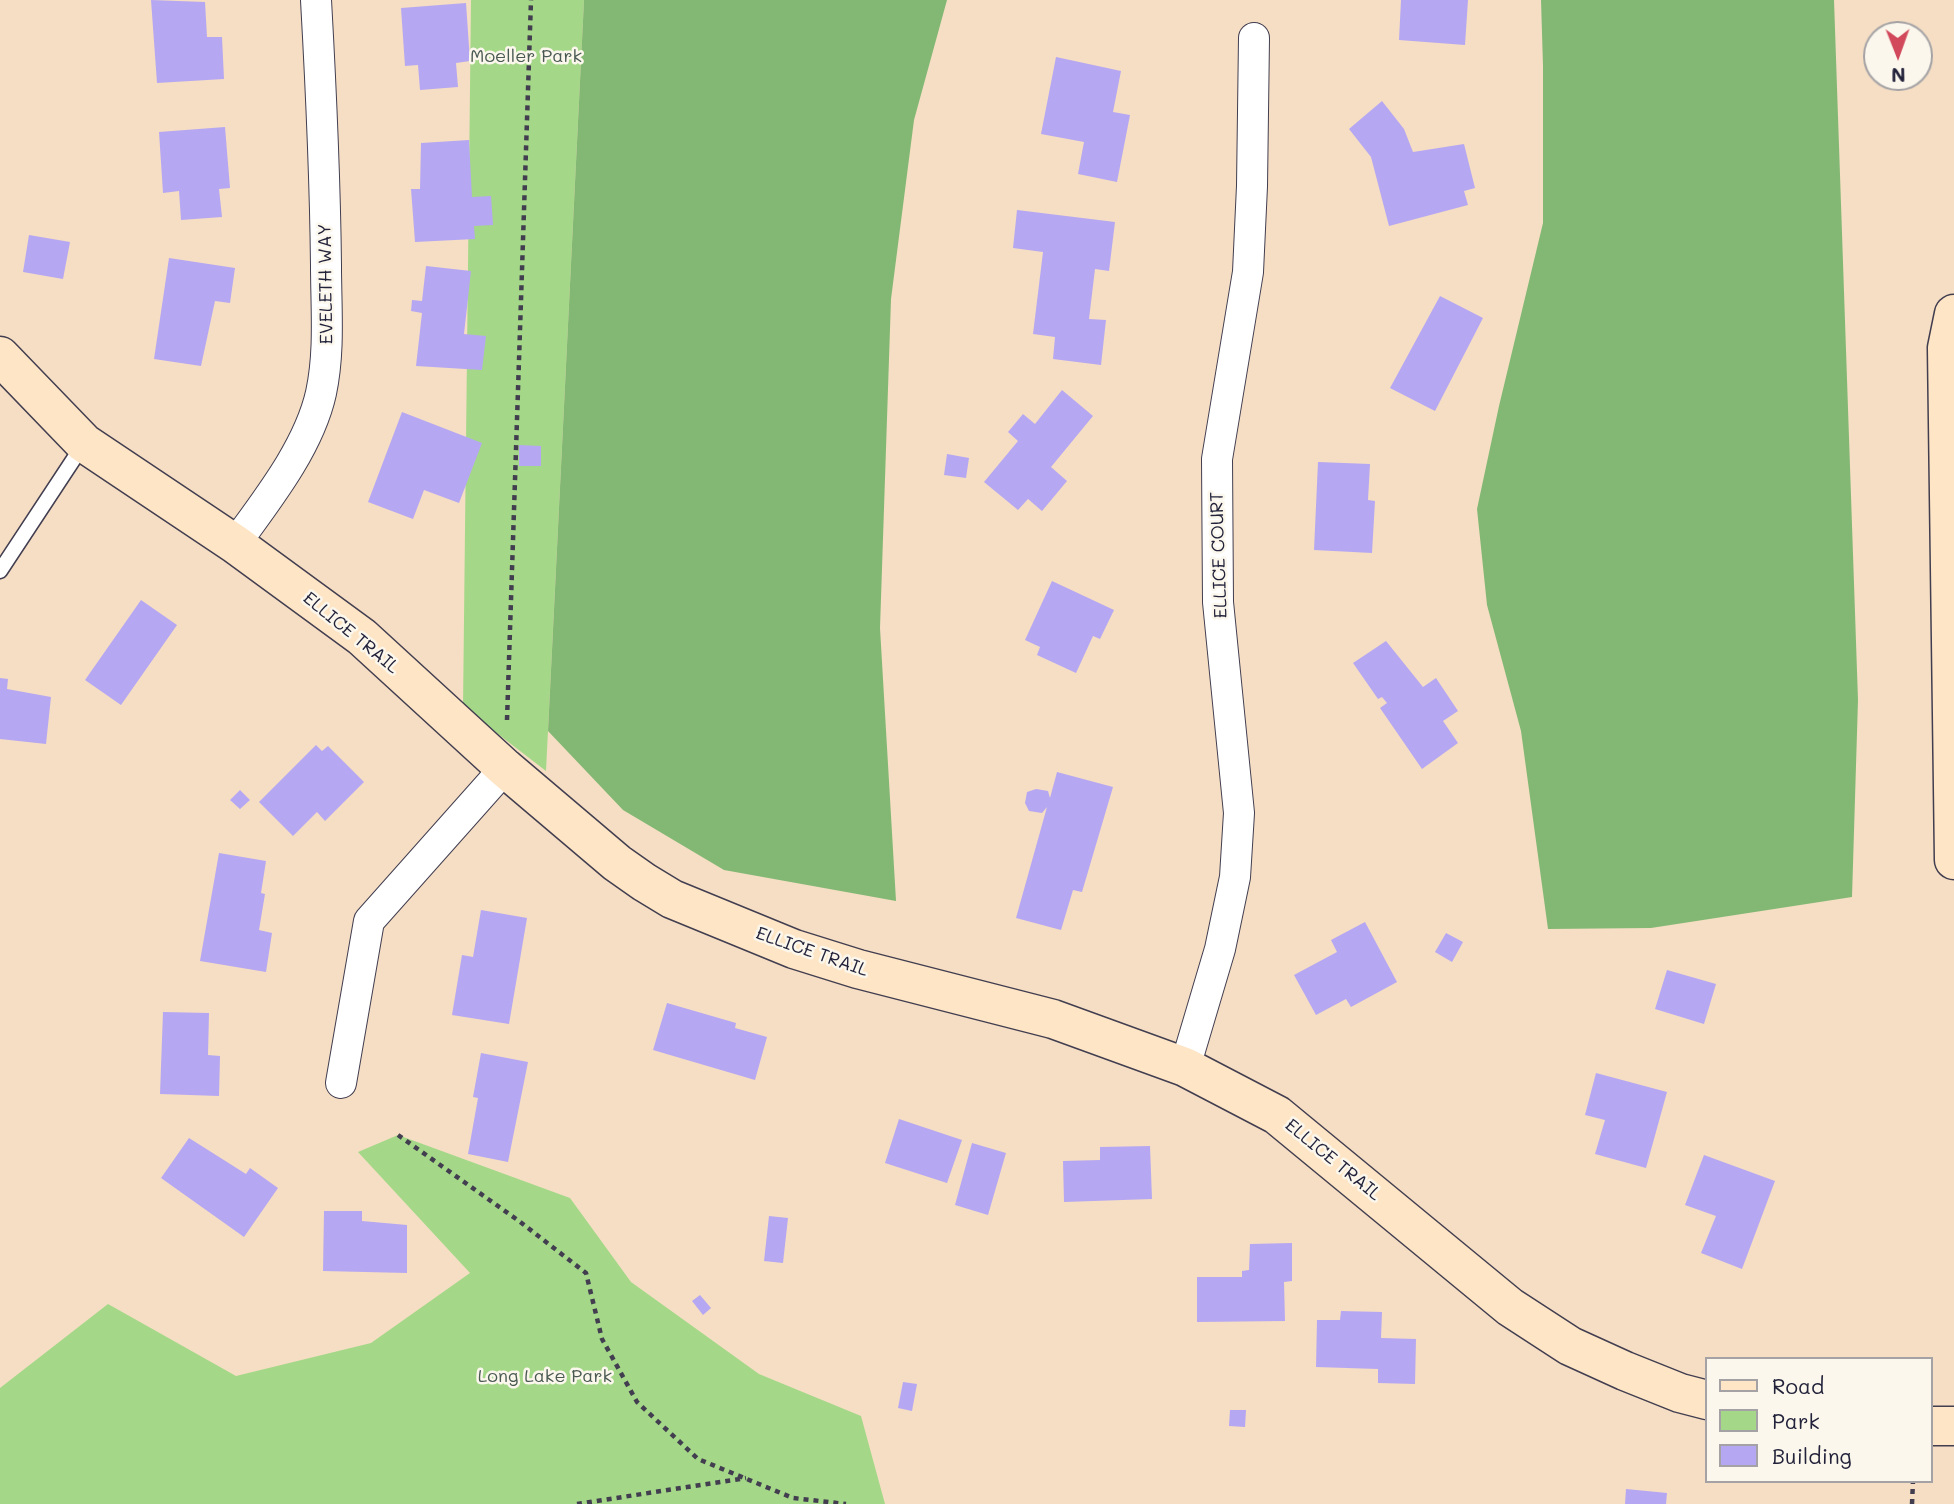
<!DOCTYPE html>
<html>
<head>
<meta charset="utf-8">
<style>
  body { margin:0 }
  #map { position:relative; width:1954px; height:1504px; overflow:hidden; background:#f5dec4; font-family:Mali,sans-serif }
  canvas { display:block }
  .legend { position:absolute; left:1705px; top:1357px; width:228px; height:126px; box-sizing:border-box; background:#fbf7ec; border:2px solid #a4a2a5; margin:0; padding:9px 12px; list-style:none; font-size:21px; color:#22223b }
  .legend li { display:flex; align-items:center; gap:14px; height:35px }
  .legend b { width:35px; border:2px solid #a4a2a5 }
  .north { position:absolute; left:1863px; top:21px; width:70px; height:70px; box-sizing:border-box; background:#fbf7ec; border:2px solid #a4a2a5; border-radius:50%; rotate:179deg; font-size:19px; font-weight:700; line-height:28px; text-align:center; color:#22223b }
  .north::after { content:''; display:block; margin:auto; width:24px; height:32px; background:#d1495b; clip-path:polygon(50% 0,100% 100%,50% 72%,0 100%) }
</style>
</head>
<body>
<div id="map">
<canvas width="1954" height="1504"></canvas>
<ul class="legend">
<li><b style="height:9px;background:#fee5c5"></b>Road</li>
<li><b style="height:19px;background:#a4d888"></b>Park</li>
<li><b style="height:19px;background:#b6a7f2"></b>Building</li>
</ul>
<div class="north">N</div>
</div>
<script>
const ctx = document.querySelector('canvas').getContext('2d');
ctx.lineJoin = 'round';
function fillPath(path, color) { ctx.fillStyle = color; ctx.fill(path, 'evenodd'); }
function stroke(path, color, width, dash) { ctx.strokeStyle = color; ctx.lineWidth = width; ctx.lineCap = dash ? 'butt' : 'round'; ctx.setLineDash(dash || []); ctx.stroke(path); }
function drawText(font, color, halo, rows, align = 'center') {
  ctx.font = font + ' Mali,sans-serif'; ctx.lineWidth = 5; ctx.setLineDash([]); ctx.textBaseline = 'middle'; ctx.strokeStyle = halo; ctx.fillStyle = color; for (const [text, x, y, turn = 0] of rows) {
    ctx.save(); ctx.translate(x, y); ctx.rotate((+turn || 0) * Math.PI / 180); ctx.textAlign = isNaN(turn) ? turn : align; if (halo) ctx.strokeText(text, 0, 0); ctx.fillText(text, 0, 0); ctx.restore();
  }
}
const green = new Path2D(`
  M471,0h113l-38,771 -83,-64z
  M398,1135l172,63 61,84 128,92 102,42 24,88h-885v-116l108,-84 128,72 135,-33 99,-70 -112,-121z`);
const forest = new Path2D(`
  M584,0h363l-33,120 -23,179 -11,329 16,273 -172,-31 -101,-60 -75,-79z
  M1541,0h293l24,700 -6,197 -201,31 -103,1 -27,-198 -34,-126 -10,-96 22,-103 44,-183v-157z`);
const building = new Path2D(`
  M151,0l54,2 2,35h15l2,42 -67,4z
  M1401,0h67l-3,45 -66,-5z
  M466,3l4,58 -14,2 2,24 -38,3 -2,-25 -13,1 -4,-58z
  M1056,57l65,14 -8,41 17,3 -13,67 -39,-8 6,-32 -43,-8z
  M1382,101l22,28 9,23 51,-8 11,44 -11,3 4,14 -79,21 -18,-69 -22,-28z
  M225,127l5,61 -11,1 3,28 -41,3 -2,-29 -16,2 -4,-61z
  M469,140l3,57 19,-1 2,29 -19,1 1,13 -60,3 -4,-53h9l1,-46z
  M1017,210l98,12 -6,49 -14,-2 -6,50 17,1 -5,45 -48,-6 2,-22 -22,-3 10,-82 -30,-4z
  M29,235l41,7 -7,37 -40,-7z
  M169,258l66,10 -5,35 -15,-2 -14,65 -47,-7z
  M426,266l45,5 -7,63 22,2 -4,34 -66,-4 6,-53 -11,-2 1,-11 10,1z
  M1440,296l43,22 -48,93 -45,-23z
  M1062,390l31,26 -42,51 16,14 -25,30 -14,-12 -10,11 -34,-28 34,-41 -10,-9 15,-18 12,10z
  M402,412l80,31 -23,60 -35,-13 -11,29 -45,-17z
  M519,445l22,1v20h-22z
  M947,454l22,4 -3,20 -22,-3z
  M1318,462l52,2 -2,36 7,1 -3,52 -58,-3z
  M1052,581l62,29 -14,29 -7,-3 -17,37 -39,-18 3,-8 -15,-7z
  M141,600l36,25 -56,80 -36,-25z
  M1386,641l37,46 13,-9 22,33 -15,10 15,22 -36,26 -42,-61 7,-5 -5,-6 -4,2 -25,-36z
  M0,678l8,1 -1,10 44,8 -5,47 -46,-5z
  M316,745l6,6 6,-5 36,36 -39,39 -8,-9 -24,24 -34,-34z
  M1057,772l56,15 -31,105 -9,-2 -12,40 -45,-12 31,-111 -5,6 -13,-2 -4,-8 2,-11 9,-3 12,2 2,7z
  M240,790l10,10 -10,9 -10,-9z
  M219,853l47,8 -5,32 4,1 -6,36 13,3 -6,39 -66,-11z
  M481,910l46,8 -18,106 -57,-9 10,-60 11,2z
  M1365,922l32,60 -46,25 -5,-8 -30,16 -22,-40 43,-23 -6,-12z
  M1446,933l17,9 -11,20 -17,-10z
  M1667,970l49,14 -12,40 -49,-15z
  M667,1003l69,20 -1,5 32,9 -12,43 -102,-30z
  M163,1012l46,1 -1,42 12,1 -1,40 -59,-2z
  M481,1053l47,9 -20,100 -40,-8 10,-56 -5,-1z
  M1596,1073l71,19 -21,76 -51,-14 10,-34 -20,-5z
  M899,1119l63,21 -15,43 -62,-20z
  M189,1138l57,36 4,-6 28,20 -34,49 -83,-59z
  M972,1143l34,10 -18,62 -33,-10z
  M1150,1146l2,53 -88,3 -1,-41 37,-1v-13z
  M1704,1155l71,26 -33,88 -41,-16 15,-37 -31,-11z
  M324,1211h38v10l45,4v48l-84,-2z
  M769,1216l19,2 -5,45 -19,-2z
  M1292,1243v38l-8,1 1,39 -88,1v-45h45v-6l7,-1 1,-26z
  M700,1295l11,13 -8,7 -11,-14z
  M1341,1311l41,1 -1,26 35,1 -1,45 -37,-1v-14l-62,-2 1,-47h23z
  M903,1382l14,2 -5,27 -14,-3z
  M1230,1410h16l-1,17 -16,-1z
  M1626,1489l41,4 -1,11h-41z`);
const path = new Path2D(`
  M507,720l24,-720
  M398,1135l121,86 67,52 16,66 35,63 61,57 95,39 53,6
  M577,1504l169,-26
  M1912,1504l1,-23`);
const lane = new Path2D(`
  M0,571l83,-126`);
const street = new Path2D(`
  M235,544c32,-44 74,-97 86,-151 9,-42 5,-85 5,-128 -1,-88 -5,-176 -10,-265
  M1185,1067l35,-118 15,-72 4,-64 -21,-211 -1,-143 31,-187 4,-86 2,-148
  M341,1083l28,-162 136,-153`);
const secondary = new Path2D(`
  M1954,314l-7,34 7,512
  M0,356l84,87 151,101 127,93 143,131 112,95 27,19 28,17 122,50 64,20 195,50 132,48 92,48 233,192 60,39 55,25 55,22 27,7
  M1931,1426h23`);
const parkNames = [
  ["Moeller Park",526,56],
  ["Long Lake Park",545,1376]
];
const streetNames = [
  ["EVELETH WAY",326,284,-91],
  ["ELLICE COURT",1219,555,-92],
  ["ELLICE TRAIL",351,633,39],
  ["ELLICE TRAIL",812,952,19],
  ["ELLICE TRAIL",1333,1160,39]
];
fillPath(green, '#a4d888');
fillPath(forest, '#83b874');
fillPath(building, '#b6a7f2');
stroke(lane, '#423e50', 17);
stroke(street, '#423e50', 32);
stroke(secondary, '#423e50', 41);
stroke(path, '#423e50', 4.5, [5, 5]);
stroke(lane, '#fff', 14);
stroke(street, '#fff', 30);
stroke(secondary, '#fee5c5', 38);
drawText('18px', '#495952', '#fbf7ec', parkNames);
drawText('18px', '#22223b', '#fbf7ec', streetNames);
</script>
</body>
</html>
